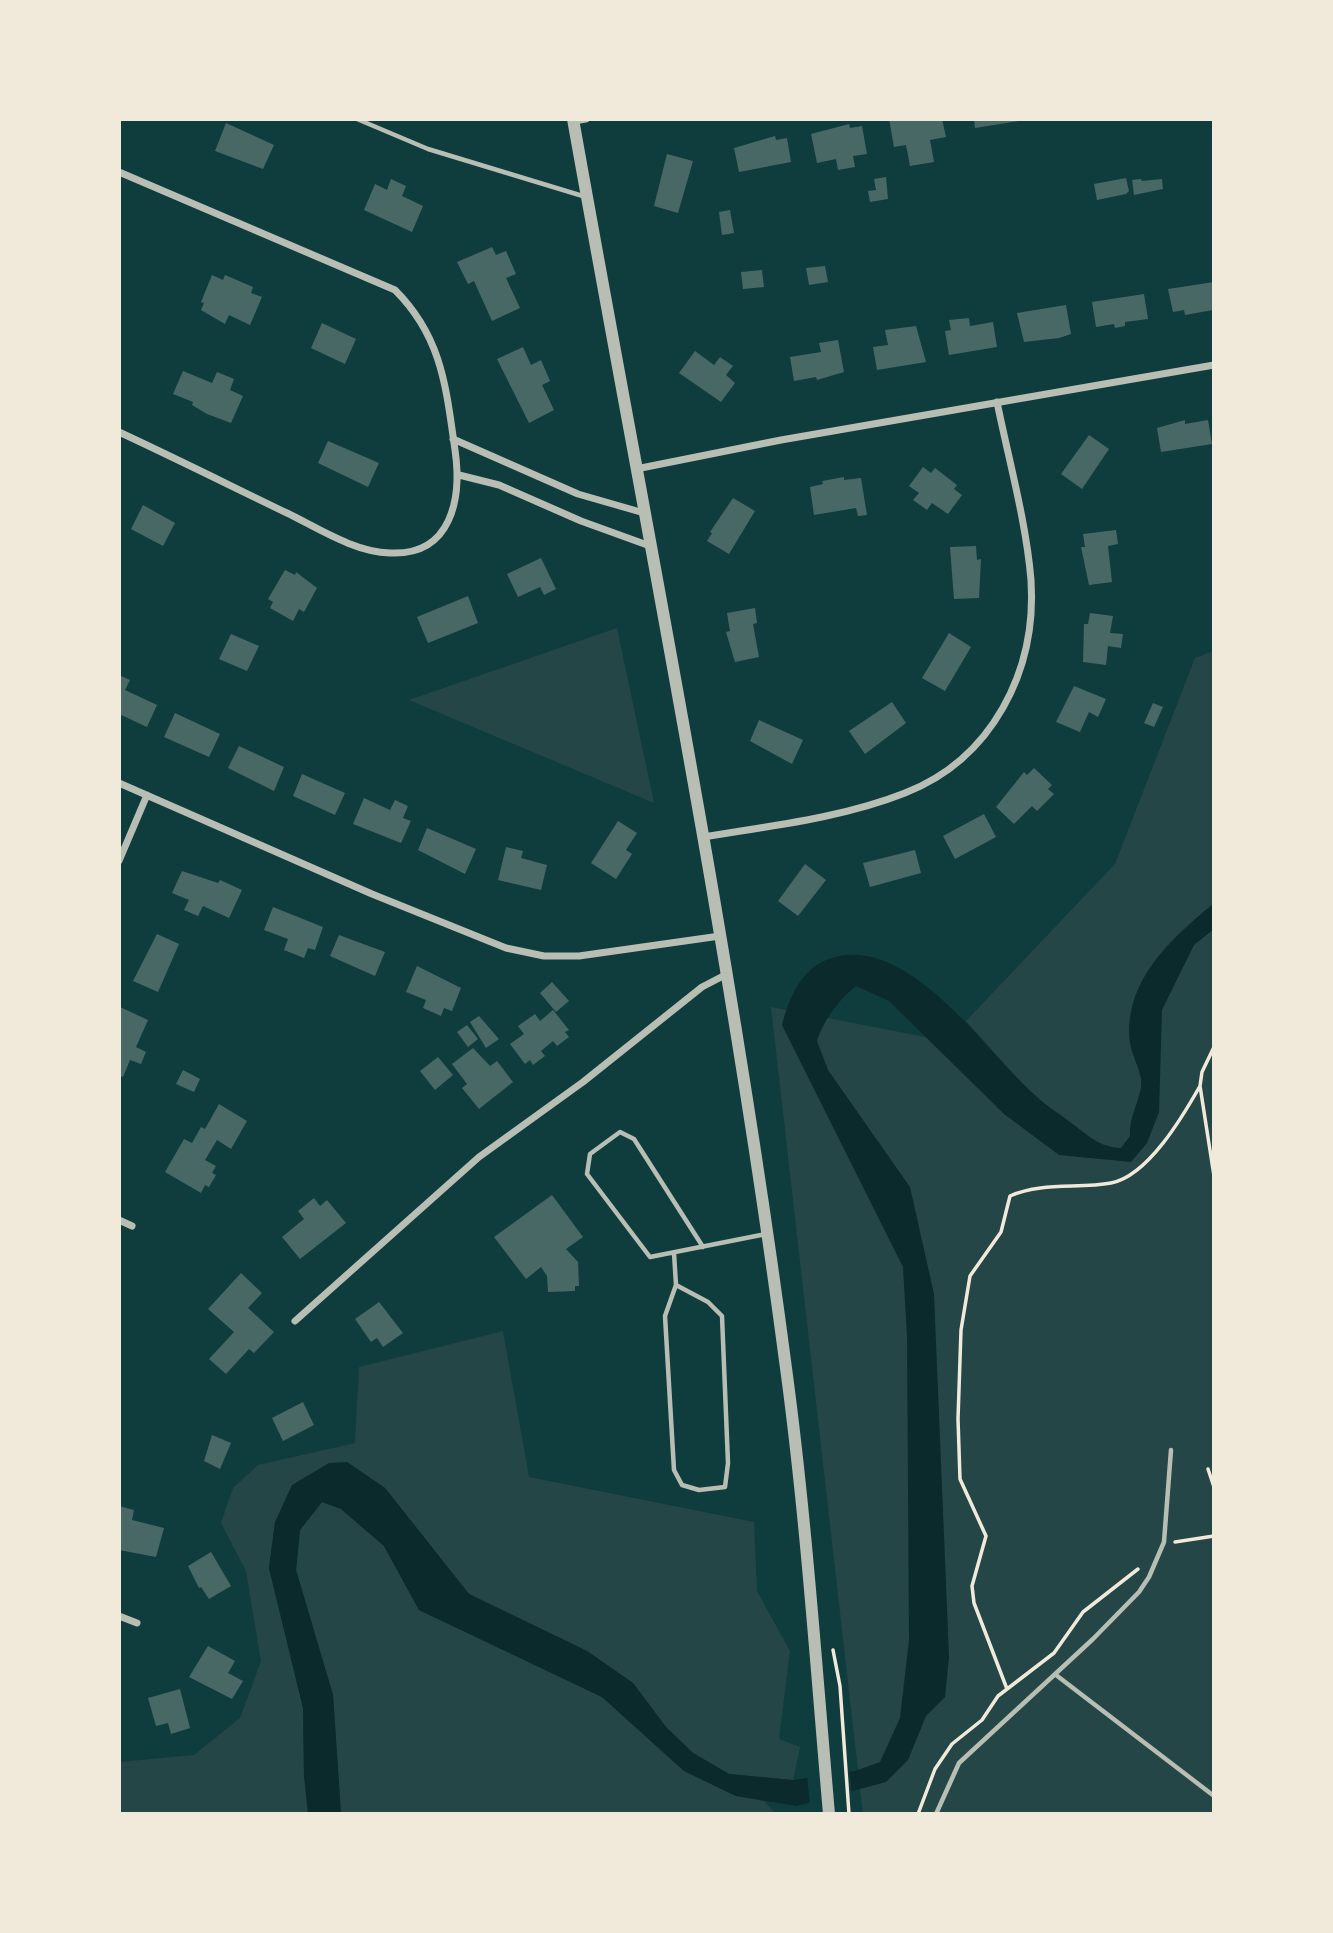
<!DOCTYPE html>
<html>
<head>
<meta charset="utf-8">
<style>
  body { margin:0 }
  #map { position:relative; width:1333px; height:1933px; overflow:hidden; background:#0f3d3e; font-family:"Sofia Sans Condensed",sans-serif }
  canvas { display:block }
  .frame { position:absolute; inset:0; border:121px solid #f1e9da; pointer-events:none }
</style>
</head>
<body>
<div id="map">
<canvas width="1333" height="1933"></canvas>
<div class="frame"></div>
</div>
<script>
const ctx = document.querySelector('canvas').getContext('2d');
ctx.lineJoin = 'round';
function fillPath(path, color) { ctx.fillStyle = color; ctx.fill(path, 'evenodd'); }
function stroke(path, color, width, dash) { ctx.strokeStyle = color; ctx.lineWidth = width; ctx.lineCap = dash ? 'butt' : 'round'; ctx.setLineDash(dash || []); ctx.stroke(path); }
const green = new Path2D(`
  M617,628l37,175 -245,-103z
  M1214,651v1163h-351l-92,-807 221,43 -26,-29 149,-157 80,-206z
  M503,1331l26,146 225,45 3,69 33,60 -11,88 21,8 -7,33 -64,-6 -36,-21 -27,-26 -33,-44 -46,-32 -118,-57 -84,-106 -38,-26 -72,60 -6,46 34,140 1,67 4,39h-189v-52l75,-7 46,-37 21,-57 -15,-90 -25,-48 12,-35 25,-23 97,-22 4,-76z
  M322,1502l19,7 43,37 35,64 183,87 82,74 52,25 28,5 12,13h-435l-8,-119 -37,-125 4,-40z`);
const water = new Path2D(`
  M1214,903v26l-20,16 -32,65 -3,102 -12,31 -16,19 -72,-7 -55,-41 -115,-113 -33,-15c-16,12 -33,35 -39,55l11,29 82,117 24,107 15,363 -4,40 -19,19 -18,44 -22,22 -89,24 -61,-10 -52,-25 -82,-74 -183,-87 -35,-64 -43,-37 -19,-7 -22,28 -4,40 37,125 8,119h-33l-4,-39 -1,-67 -34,-140 6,-46 17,-37 37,-22 18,-1 38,26 84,106 118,57 46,32 33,44 27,26 36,21 64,6 62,-9 25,-9 20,-44 9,-78 -2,-304 -4,-69 -121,-242c7,-27 19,-56 47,-66 78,-28 157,93 207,137 10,10 23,17 34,26 18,13 28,25 51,26l9,-12c-1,-23 13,-39 11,-57 -2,-12 -9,-24 -11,-36 -7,-62 41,-104 84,-140z`);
const pier = new Path2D(`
  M849,1769l3,26 -42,11 -3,-31z`);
const building = new Path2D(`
  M889,119h53l4,18 -16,3 4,22 -24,4 -4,-21 -12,2z
  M974,119h51v1l-50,8z
  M226,123l48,22 -11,24 -48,-18z
  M849,124l1,4 12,-2 5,28 -14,2 2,11 -17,3 -2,-11 -19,4 -6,-29z
  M775,136l1,4 11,-2 4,24 -52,10 -5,-24z
  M667,154l26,7 -15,52 -24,-7z
  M886,177l2,22 -18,3 -2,-11 8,-1 -2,-11z
  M1126,178l3,13 -3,3 -29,6 -3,-16z
  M391,179l15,7 -4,10 21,10 -11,26 -48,-22 11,-26 12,6z
  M1141,179l1,2 20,-2 1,10 -29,6 -2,-15z
  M730,210l4,23 -12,2 -3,-23z
  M492,247l4,8 10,-4 10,23 -10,4 14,30 -28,13 -18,-40 -6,3 -11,-22z
  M825,266l3,16 -19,3 -3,-17z
  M762,270l2,17 -21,2 -2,-17z
  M212,275l11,5 2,-5 28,12 -2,6 11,4 -12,28 -21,-10 -4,9 -24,-14 3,-7 -3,-1z
  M1214,282l-1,28 -28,5 -1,-5 -11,2 -5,-23z
  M1144,294l4,25 -23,3v4l-10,2 -1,-4 -18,3 -4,-25z
  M1066,305l5,29 -12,4 -35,4 -7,-29z
  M969,318l1,8 23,-4 4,25 -48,8 -4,-24 6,-1 -2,-10z
  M322,323l34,16 -11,25 -34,-16z
  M916,326l10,36 -49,8 -4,-23 15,-2 -3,-15z
  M838,340l6,32 -27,8 -1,-3 -22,4 -4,-24 31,-5 -2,-9z
  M523,347l8,18 10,-5 9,21 -8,4 12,25 -25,13 -32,-64z
  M695,351l19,14 6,-8 13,9 -7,9 9,8 -14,19 -42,-29z
  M183,371l29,12 5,-11 17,7 -4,11 13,6 -12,27 -24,-9 -15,-9 1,-3 -20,-8z
  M1185,420v4l23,-4 4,24 -51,8 -4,-24z
  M1089,435l20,14 -27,40 -21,-15z
  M328,441l51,22 -11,24 -50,-24z
  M923,467l8,6 4,-5 22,17 -3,4 8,6 -14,19 -16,-11 -5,7 -14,-10 6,-7 -10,-7z
  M844,477v3l17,-2 6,37 -9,1 -2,-8 -42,7 -4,-28 13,-3 -1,-3z
  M733,498l22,13 -26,43 -22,-13 5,-8 -2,-1z
  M143,505l32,18 -12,23 -32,-17z
  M1116,530l2,14 -10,2 4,36 -23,3 -8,-38h4l-2,-13z
  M976,546l1,14 4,-1 -2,39 -25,1 -4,-52z
  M541,558l15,31 -12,6 -4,-8 -22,10 -11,-23z
  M285,570l10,5 1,-3 21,16 -13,24 -5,-3 -6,12 -23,-13 3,-6 -5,-3z
  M468,596l10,27 -50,20 -11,-26z
  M755,608l2,15 -4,1 6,33 -24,5 -9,-30 4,-1 -3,-18z
  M1090,613l23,3 -3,17 13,1 -2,14 -13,-2 -2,19 -23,-3 1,-38h4z
  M949,633l22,14 -26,44 -23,-13z
  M231,634l28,12 -12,25 -28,-12z
  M119,675l11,5 -5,10 32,15 -10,22 -28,-13z
  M1074,686l32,13 -8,18 -9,-5 -9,20 -24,-10z
  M892,702l14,21 -41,31 -16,-23z
  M1153,703l10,4 -9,20 -10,-4z
  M175,713l45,21 -11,23 -45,-20z
  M759,720l44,20 -11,24 -42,-23z
  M239,746l45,21 -10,24 -46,-23z
  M1034,768l18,17 -4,4 6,5 -17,17 -5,-5 -18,18 -18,-17 28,-35 3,3z
  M302,774l43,19 -10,22 -42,-19z
  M364,798l26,12 5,-10 13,6 -5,12 8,3 -10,22 -48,-19z
  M984,814l12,23 -41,22 -12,-23z
  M618,821l19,12 -11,17 6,4 -16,25 -25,-16z
  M427,828l49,21 -11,25 -47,-24z
  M506,847l17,4 -2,7 26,7 -6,25 -43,-10z
  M915,850l6,23 -51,14 -7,-24z
  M805,864l21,16 -28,36 -20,-15z
  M182,871l36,12 2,-3 22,10 -13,28 -26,-12 -5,10 -14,-6 5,-10 -17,-7z
  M273,907l50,20 -8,23 -7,-2 -4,10 -20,-8 4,-11 -24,-9z
  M157,934l22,10 -21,48 -25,-11z
  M339,935l46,17 -10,24 -45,-20z
  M417,966l44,22 -9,23 -8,-3 -3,8 -18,-8 3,-8 -20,-8z
  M552,982l17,19 -13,11 -16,-19z
  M120,1007l28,13 -12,27 10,5 -5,12 -11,-4 -7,17 -4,-2z
  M553,1010l16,20 -4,2 4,5 -12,9 -4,-5 -12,10 4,5 -12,9 -3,-5 -5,4 -15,-20 14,-10 -6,-8 17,-12 5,7z
  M479,1016l20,23 -13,9 -16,-26z
  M467,1025l11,14 -10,8 -11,-15z
  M473,1048l17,18 7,-5 16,21 -34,27 -17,-21 5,-4 -15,-20z
  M438,1057l15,18 -18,15 -15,-19z
  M183,1070l17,9 -6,13 -18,-8z
  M219,1104l28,17 -16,28 -14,-9 -12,20 11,6 -4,7 4,2 -7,12 -4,-2 -4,8 -36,-21 19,-33 8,4 9,-16 4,2z
  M552,1195l31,42 -17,12 12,13 1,24h-4v5l-27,1 -1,-16 -6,-9 -15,12 -32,-42z
  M314,1198l6,8 7,-6 19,23 -46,36 -18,-22 22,-18 -6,-8z
  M241,1273l21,20 -14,15 26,24 -20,21 -5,-4 -23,25 -17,-15 25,-27 -26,-23z
  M379,1302l24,31 -20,14 -6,-9 -6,4 -16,-23z
  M303,1402l11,23 -31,16 -11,-23z
  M212,1435l19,8 -11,26 -16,-8z
  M119,1506l15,4 -2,10 32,8 -8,29 -37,-7z
  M211,1552l20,34 -22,13 -8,-12 -2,1 -11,-22z
  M208,1646l27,15 -7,12 15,8 -11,18 -43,-22z
  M180,1689l10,39 -19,6 -3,-11 -12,3 -8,-28z`);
const path = new Path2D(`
  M1214,1047l-12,25 -2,14 14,90
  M1208,1469l6,18
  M1175,1542l39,-6
  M833,1650l7,36 9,128
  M1007,1689l-33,-86 -2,-17 14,-50 -26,-57 -2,-60 3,-89 9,-54 31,-44 9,-36c32,-14 68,-7 101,-13 37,-7 72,-67 89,-97
  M918,1814l17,-45 17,-25 30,-24 16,-24 56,-43 29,-41 55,-43`);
const service = new Path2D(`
  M357,119l71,30 158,48
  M703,1247l-69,-108 -14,-7 -30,22 -3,20 63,83 116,-23
  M674,1253l2,32 -11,31 9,154 8,15 17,5 26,-3 3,-24 -6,-147 -14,-14 -32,-17
  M1056,1675l158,121
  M936,1814l23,-51 134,-124 46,-47 10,-15 15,-35 7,-92`);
const minor = new Path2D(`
  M574,121l12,-2
  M119,172l276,118c47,47 51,97 60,160 7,48 -3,106 -65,103 -36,-1 -72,-25 -103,-40 -56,-27 -112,-55 -168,-81
  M453,439l125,55 66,19
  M636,469l145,-29 433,-75
  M459,475l40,10 82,36 69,25
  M119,783l253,111 134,54 38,8h35l141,-20
  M703,837c67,-11 139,-19 202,-44 87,-34 132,-122 126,-213 -5,-59 -22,-119 -34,-178
  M119,861l28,-66
  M119,1220l13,6
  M295,1321l184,-164 104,-75 119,-95 25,-13
  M119,1616l18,7`);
const tertiary = new Path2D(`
  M573,119c74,416 158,830 213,1249 20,148 30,297 43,446`);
fillPath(green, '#244646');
fillPath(water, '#0a2a2b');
fillPath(pier, '#0f3d3e');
fillPath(building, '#486865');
stroke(path, '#f1e9da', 3.5);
stroke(service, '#b8beb3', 4.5);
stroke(minor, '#b8beb3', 7);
stroke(tertiary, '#b8beb3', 12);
</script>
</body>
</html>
